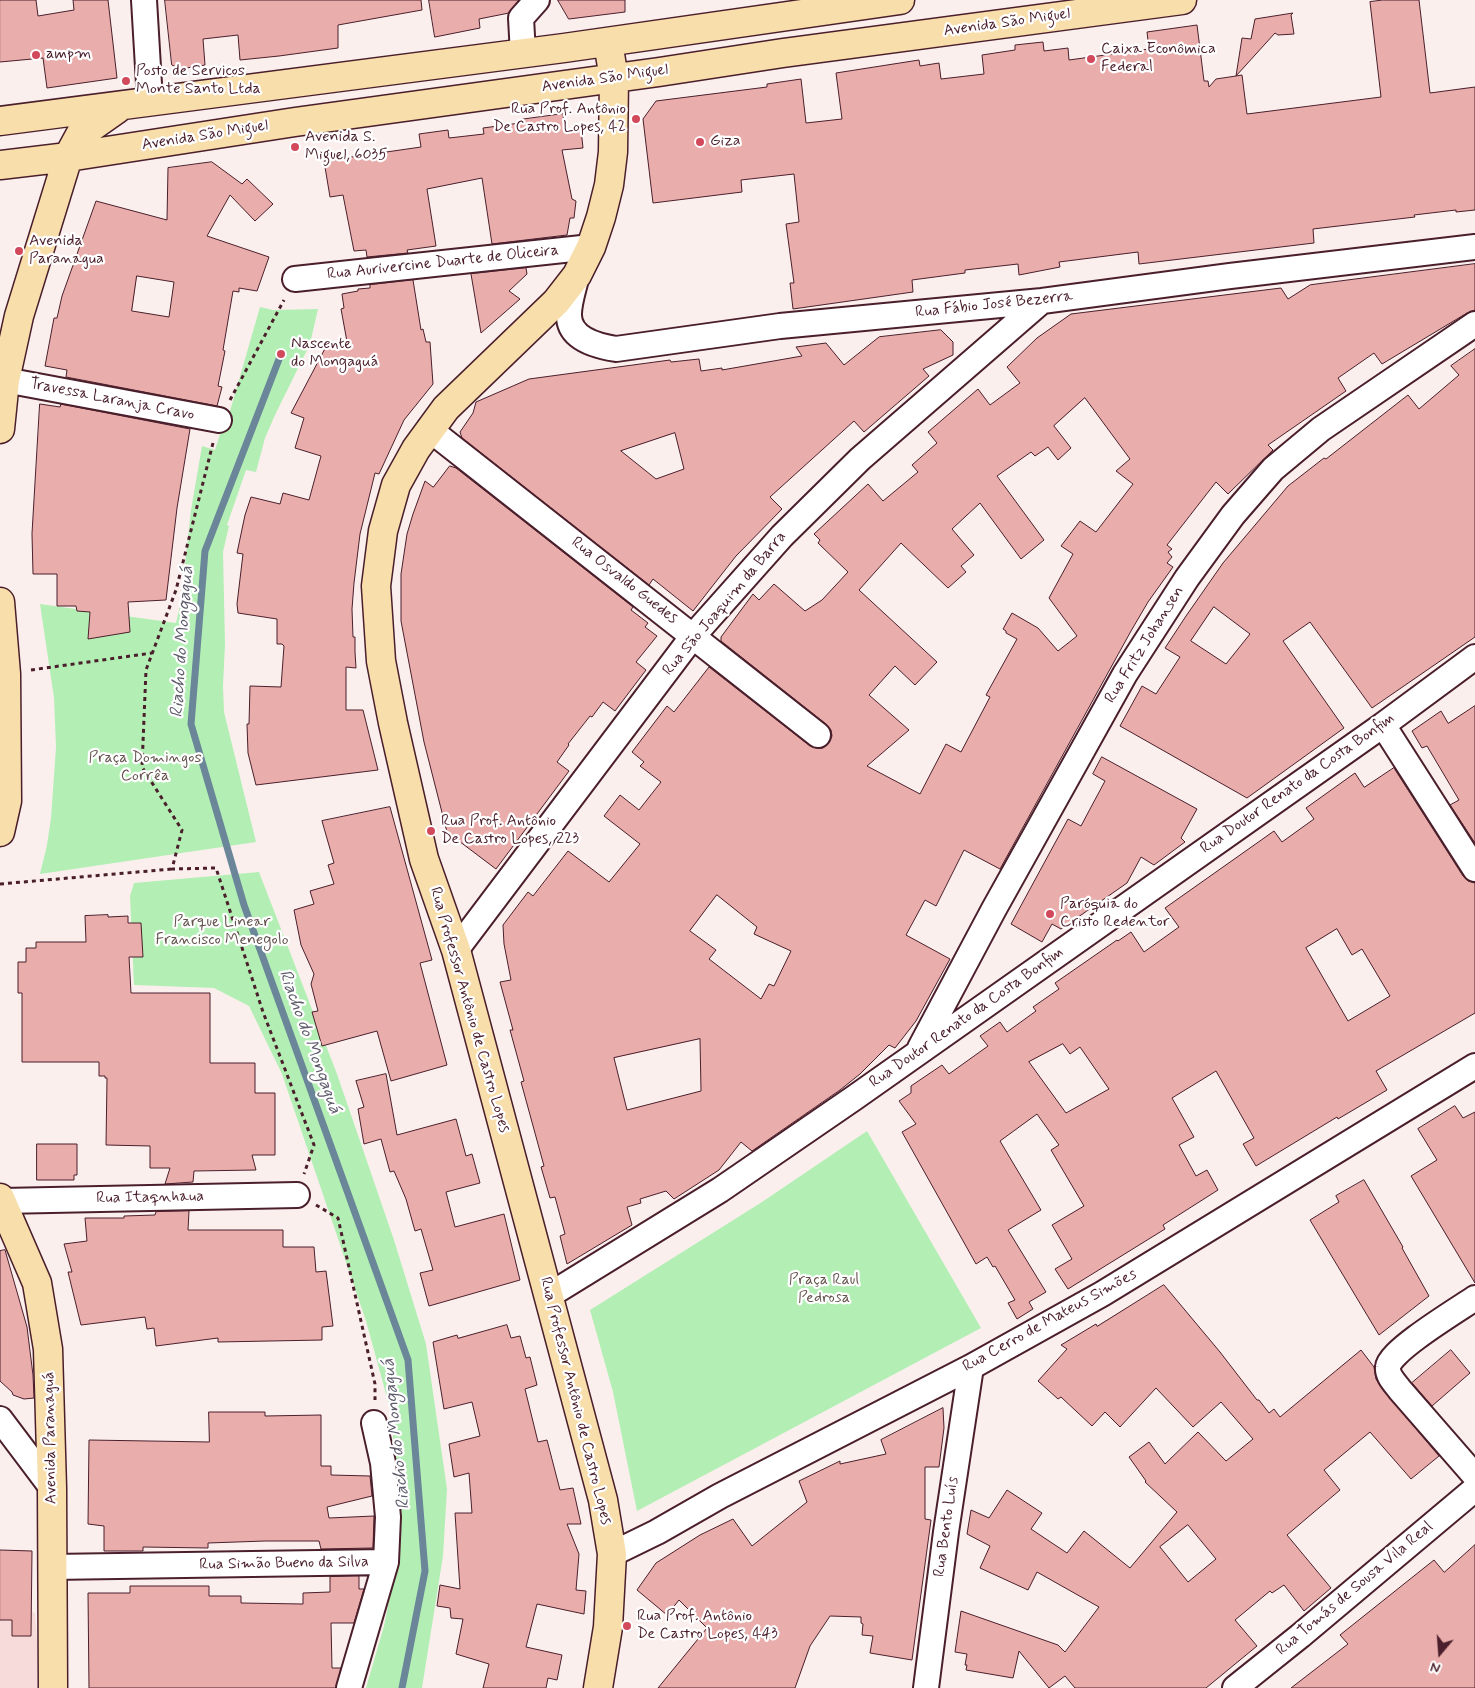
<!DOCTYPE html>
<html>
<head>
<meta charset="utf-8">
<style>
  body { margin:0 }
  #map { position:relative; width:1475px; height:1688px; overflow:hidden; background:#fbefee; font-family:Mynerve,sans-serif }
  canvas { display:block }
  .north { position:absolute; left:1415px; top:1628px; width:50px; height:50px; -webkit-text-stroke:4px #fff; paint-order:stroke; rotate:198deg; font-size:14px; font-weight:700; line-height:20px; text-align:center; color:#4a1f2b }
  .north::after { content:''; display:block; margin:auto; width:18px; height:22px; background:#4a1f2b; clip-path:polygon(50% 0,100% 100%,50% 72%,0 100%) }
</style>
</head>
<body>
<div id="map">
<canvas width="1475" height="1688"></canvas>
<div class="north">N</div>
</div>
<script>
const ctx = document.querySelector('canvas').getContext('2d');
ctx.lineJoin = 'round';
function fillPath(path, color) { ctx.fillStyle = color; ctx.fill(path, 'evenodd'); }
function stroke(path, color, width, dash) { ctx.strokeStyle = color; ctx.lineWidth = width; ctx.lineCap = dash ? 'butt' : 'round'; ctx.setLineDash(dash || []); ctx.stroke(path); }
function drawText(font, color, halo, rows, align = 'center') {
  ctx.font = font + ' Mynerve,sans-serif'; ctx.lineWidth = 4.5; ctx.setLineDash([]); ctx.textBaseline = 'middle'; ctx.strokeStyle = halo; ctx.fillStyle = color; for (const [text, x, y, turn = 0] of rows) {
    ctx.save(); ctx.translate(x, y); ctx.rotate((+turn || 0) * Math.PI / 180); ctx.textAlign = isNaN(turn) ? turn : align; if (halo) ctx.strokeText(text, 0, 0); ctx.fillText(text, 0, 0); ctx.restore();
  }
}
const built = new Path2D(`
  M14,1593l21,21 6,74h-41v-94z`);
const green = new Path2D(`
  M260,307l13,3 45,-1 -8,35 -35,71 -10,23 -9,34 -10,-2 -19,55 2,1 -6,26 2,92 -2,42 1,26 32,130 -216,32 7,-29 4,-27 5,-71 -2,-49 -14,-94 136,19 5,-22 10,-91 11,-64 13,4 9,-29 6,-10z
  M259,872l78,202 57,166 32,104 21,145 -4,67 -21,132h-56l18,-62 14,-71 -6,-139 -26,-95 -84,-247 -33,-68 -35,-18 -80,-3 -4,-89 4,-13z
  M867,1131l114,197 -344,183 -24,-119 -23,-82 172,-108z`);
const stream = new Path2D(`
  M281,354l-76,197 -14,173 53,181 164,455 17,211 -23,117`);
const building = new Path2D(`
  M0,0h36l2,16 36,-6 -1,-10h35l9,78 -70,10 -4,-30 -43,4z
  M165,0h256l1,10 -84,15v23l-59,8 -39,4 -2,-25 -35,4 2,26 -25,4 -8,-4z
  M429,0h90l-10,13 -30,6 1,9 -45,9z
  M558,0h67v12l-56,7z
  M1383,0h36l11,93 45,-6v123l-19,2v-2l-42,5 1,2 -102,12 1,14 -175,21 -1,-12 -79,10 1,5 -41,8 -1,-11 -53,6v3l-53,7 1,12 -120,17 -3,-26h4l-8,-59 13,-2 -5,-48 -53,6 1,12 -89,11 -10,-84 13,-18 111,-14v-3l34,-5 5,44 36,-4 -6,-46 83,-13 1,6 19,-3 2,16 43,-5 -2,-19 33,-5v-5l28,-3 1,9 24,-3 1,12 80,-11 -2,-17 50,-7 7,56h4l1,6 7,-8 20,-3 6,-38 9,1 4,-20 38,-6 -2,2 3,19 -16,1 -3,-2 -39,43 6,-1 5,39 134,-17 -11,-95z
  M563,114l2,17 16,-2 2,19 -21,2 10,49 4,2 -2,17h-4l-3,17 -75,9 -10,-66 -55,11 9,57 -29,4 1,3 -41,4 -1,-7 -12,1 -11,-56 -13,2 -6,-36 97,-14 -2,-13 29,-4 1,8 35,-4 -1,-6 37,-5 -1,-3z
  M212,162l30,22 5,-5 26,25 -18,17 -25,-26 -23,41 62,21 -12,34 -18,-3v4l-6,-1 -10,59 2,1 -7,35 4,1 -5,19 -151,-29 1,-7 -22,-4 9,-48h3l5,-22 34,-95 71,19 1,-52zM137,276l37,6 -5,35 -37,-6z
  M1475,264v46l-8,3 -85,51 -8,-11 -36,25 8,13 -78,54 5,5 -45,44 -12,-12 -49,63 5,4 -4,3 4,5 -5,6 6,4 -25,35 -17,29 -131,238 -36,-19 -28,56 -11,-6 -19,35 44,24 -34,62 -21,27 -6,-3 -29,29 -20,16 -88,61 -11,-9 -22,28 -45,29 -8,-8 -26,8 1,4 -14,4 5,18 -65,39 -7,-28 5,-2 -10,-37 -5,1 -4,-14 -5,-17 3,-1 -23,-84 3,-1 -14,-51h3l-13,-48 11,-2 -7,-36 -1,-19 25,-33 5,4 35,-45 41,31 31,-38 -36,-28 16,-21 19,15 22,-28 -21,-16 4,-4 -12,-10 35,-46 7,6 35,-45 101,79 6,2h7l6,-5 3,-7 -1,-6 -5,-6 -105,-83v-4l32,-43 6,6 15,-16 31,27 17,-11 26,-28 -30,-29 2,-3 -6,-6 54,-50 15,17 35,-29 -6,-7 25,-22 -9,-11 50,-43 12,16 30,-22 -13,-16 30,-29 34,-24 210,-26 7,11 22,-14zM1085,398l45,61 -14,12 17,13 -37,48 -16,-11 -19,25 12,8 -24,44 28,38 -19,15 -20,-23 -26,-15 -9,16 3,2v2l11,6 -31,56 4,2 -29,55 -15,-8 -26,50 -53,-28 42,-36 -40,-35 26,-29 20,19 22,-23 -78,-72 42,-47 47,45 18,-16 -5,-6 13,-11 -22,-26 28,-26 41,56 23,-19 -47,-64 34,-24 4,4 13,-9 10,13 13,-12 -17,-22zM717,895l40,32 -3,7 37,17 -17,35 -5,-2 -8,15 -52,-40 7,-9 -26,-19zM700,1039l1,52 -74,19 -13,-52z
  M526,268l1,6 -18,17 11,8 -39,34 -10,-59z
  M413,280l8,50 2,-1 3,13h4l3,42 -29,36 -25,54 -4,-1 -15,61 -6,49 -2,26 1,28h2v15l1,16 -10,-1v43h17l15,60 -122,15 -8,-32 -1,-29h2l1,-38 31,1 3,-41 -2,-2h-5v-25l-39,-6 -1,-9 6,-50 -6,-1 8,-38 6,-18 29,7 3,-11 26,7 12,-44 -26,-8 9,-30 -13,-5 38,-72 19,6 -7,-38 3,-1 -2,-14 16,-3v-2l12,-1v-3z
  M941,330l12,12v13l-30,14 6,7 -65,56 -10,-11 -84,76 12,12 -46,47 -43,55 -40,-32 -4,6 -187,-147 -2,-6 13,-19 3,-11 53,-23 141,-19 1,2 28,-3 2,12 21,-3v2l80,-14 -6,-9 30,-4 18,22 35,-28zM675,433l9,36 -28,10 -35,-28z
  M1475,349v288l-103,71 -62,-86 -27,19 61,87 -97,70 -127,-72 22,-40 14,8 24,-37 -15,-9 21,-32 37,-53 65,-77 36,-28 2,1 82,-64 11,14 40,-34 -8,-9zM1214,607l36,27 -24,30 -35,-23z
  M40,404l20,3 1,-3 129,25 -13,79 -11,92 -38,2 2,30 -42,7 2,-27 -13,-1 -1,-5h-19v-32h-24l-1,-40z
  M450,466l6,2 177,139 -2,3 17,13 -3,4 12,9 -21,26 10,8 -31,41 -12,-9 -11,15 -2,-1 -22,28 1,1 -12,17 12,9 -73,98 -49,-37 -23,-90 -23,-121v-47l6,-40 6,-20 12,-33 8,6z
  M1475,706v137l-25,-38 9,-5 -32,-54 -5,2 -10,-17 29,-20 7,12z
  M1102,757l95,52 -16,29 4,4 -31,23 -13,-8 -14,26 -66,46 -9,-5 -10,18 -31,-18 57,-105 13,7 9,-17 15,-28 -12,-7z
  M1394,768l69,108 5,5 7,2v130l-99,58 11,19 -49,29 -1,-2 -81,49 -13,-22 11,-6 -38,-67 -44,27 22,39 -15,8 17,31 11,-6 11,20 -55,35 2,4 -97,60 -13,-20 17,-10 -20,-34 32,-19 -33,-56 8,-5 -22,-31 -37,27 41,69 -33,20 38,62 -17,10 4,7 -16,10 -9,-16 7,-3 -20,-34 -2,1 -6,-10 -11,7 -74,-132 14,-8 -17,-23 12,-8v-7l31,-21 7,9 39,-28 -8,-10 20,-14 7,10 29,-21 -3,-4 26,-18 -4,-6 62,-43 1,1 13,-9 13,20 35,-25 -14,-19 109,-77 8,11 32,-23 -8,-11 49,-35 9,14zM1337,929l15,26 10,-6 28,47 -42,25 -42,-73zM1063,1044l7,10 10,-7 29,42 -43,24 -37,-51z
  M390,807l42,153 -12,3 27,102 -56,16 -14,-50 -55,15 -10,-34 6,-1 -7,-27 3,-10 -13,-29 -7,-35 20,-6 -4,-13 24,-7 -6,-19 6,-2 -12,-42z
  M108,915v2l20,-1v7h13l2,34h-14l2,36h79v70h45v30h20v62h-23l4,15 -62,1 -1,11 -28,2 5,-16h-20v-22l-44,-1 1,-67h-2v-2h-6v-14h-77v-69h-4v-31h8v-14h10v-6h50l-1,-26z
  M386,1074l11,61 59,-16 10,37 6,-2 8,29 -34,9 9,35 49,-13 16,66 -91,26 -9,-33 13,-3 -12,-41 -6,2 -9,-32 -12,-28 -4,1 -9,-33 -17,5 -6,-35 6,-2 -8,-26z
  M1455,1106l8,12 12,-6v171l-64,-107 26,-16 -19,-31z
  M37,1144h40v31h-3v5h-37z
  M1364,1180l39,67 -1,1 27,48 -50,39 -69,-115 29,-18 -3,-6z
  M189,1211l-1,19h95v17h31l2,25 10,-1 7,55 -11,1v13l-104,2v-4l-62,8 -2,-18 -7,1 -2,-12 -64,8 -13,-53h4l-8,-28 23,-3 -2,-23h39v-2l31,-1 1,-3z
  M5,1250l22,77 6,48 1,23 -10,1 -11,-4 -1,-3 -12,-11v-130z
  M1164,1285l56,67 37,48h2l10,13 5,-4 6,8 81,-67 13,17 2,12 7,11 56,66 -28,23 -41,-47 -46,38 16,20 -53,45 44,53 -27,23 -20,-26 -12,8 -2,-2 -35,29 22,26 -51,42h-131l-10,-12 -16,12 -30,-37 -6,27 -47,-8 1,-5h-2l2,-11 -12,-2 6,-41 97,34 7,7 34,-45 -62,-35 -9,18 -48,-22 10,-22 -23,-12 4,-24 18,8 18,-28 35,23 -11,16 36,24 17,-22 46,37 47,-56 -32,-30 1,-1 -17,-24 20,-15 16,22 33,-32 28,29 27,-22 -32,-37 -28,25 -37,-39 -36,39 -15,-15 -13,14 -31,-29 -3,2 -20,-18 29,-32 -6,-4 35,-21 1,2zM1188,1525l28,34 -28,23 -28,-35z
  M507,1325l4,13 9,-2 6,22 4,-1 7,28 -12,4 13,53 9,-2 13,50 13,-2 8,36h-14l12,30 -3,36 10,1 -2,23 -47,-10 -11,43 36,8 -5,25 -9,-2 -2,10h-63l6,-24 -33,-10 7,-35 -12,-1 -1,-10 -13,-2 3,-21 20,4 -5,-76h17l-3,-40 -15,4 -5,-33 31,-8 -8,-34 -28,7 -11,-67 24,-7 1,3z
  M1451,1350l19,23 -38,33 -20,-23z
  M943,1408l1,20 -5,39h-14v52l6,1 -19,140 -42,-7 3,-17 -11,-1 1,-11 -2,-1v-6l-31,-1 -20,30 -15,42h-137l49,-60 -28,-28 -12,15 -30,-25 19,-27 44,-28 33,-16 19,27 55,-44 -8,-21 41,-20v3l46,-10 -5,-14z
  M209,1412h56v4l56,-1v51h10v9l39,1 2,20 -45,11 2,11 45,-2 -1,32 -52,1 -2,-8h-54l-57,2v5l-65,-1v4h-39v-25l-16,-2 1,-84 120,2z
  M1475,1545v143h-184l57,-44 -8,-9 94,-75 10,12z
  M0,1550l32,1 -1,85h-19v-16h-12z
  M359,1576v13h5l-10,34h-23l1,45h9l-5,20h-247l-1,-95h42v-7h79v10h32v7l62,1v-11l27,-1v-15z`);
const path = new Path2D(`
  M230,400l54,-100
  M213,443l-37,147 -30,80 -4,97 40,63 -10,39 44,-1 47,144 51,133 -10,29
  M31,670l121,-17
  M0,884l172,-15
  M316,1205l22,13 37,166v16`);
const minor = new Path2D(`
  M144,0l6,101
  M523,54l-2,-36 16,-18
  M577,275c-3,13 -8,27 -8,39 -1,25 28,32 47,35l164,-23 262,-25 188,-25 245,-29
  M295,279l296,-32
  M5,380l214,40
  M429,429l389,306
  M1383,725l92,144
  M456,950l237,-314 89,-100 78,-77 182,-158
  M920,1048l74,-139 131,-235 62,-96 46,-63 40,-46 48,-40 154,-105
  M2,1201l295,-6
  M548,1296l172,-106 134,-92 529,-373 92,-68
  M1475,1298c-16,11 -86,53 -87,69 -1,9 7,16 12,23l75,86
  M0,1419l52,69
  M374,1423l9,40 5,54 -2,45
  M612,1554l45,-22 63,-36 251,-129 131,-73 373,-228
  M51,1567l335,-5 -37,126
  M926,1688l20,-156 25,-165
  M1235,1688l65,-52 175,-147`);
const major = new Path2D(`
  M0,121l564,-73 336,-48
  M0,165l68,-8 227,-35 364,-50 124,-19 399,-53
  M0,429l5,-49 14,-64 49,-159 12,-22 37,-26
  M0,602l6,72 1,127 -7,31
  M0,1198l37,85 11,66 4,139 1,200
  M598,1688l10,-61 4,-73 -9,-54 -147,-550 -32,-91 -31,-136 -12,-62 -5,-75 7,-55 13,-46 20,-36 30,-41 110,-106 21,-27 14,-28 10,-30 8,-32 4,-33 1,-73 -6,-37`);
const markers = [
  [36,55,5,"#d1495b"],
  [1091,59,5,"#d1495b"],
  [126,81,5,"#d1495b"],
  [636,119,5,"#d1495b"],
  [700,142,5,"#d1495b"],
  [295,147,5,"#d1495b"],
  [19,251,5,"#d1495b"],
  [281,354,5,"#d1495b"],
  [431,831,5,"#d1495b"],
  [1050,914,5,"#d1495b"],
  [627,1626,5,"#d1495b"]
];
const streetNames = [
  ["Avenida São Miguel",1007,23,-8],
  ["Avenida São Miguel",605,79,-8],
  ["Avenida São Miguel",205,136,-9],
  ["Rua Aurivercine Duarte de Oliceira",443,263,-6],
  ["Rua Fábio José Bezerra",994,305,-6],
  ["Travessa Laranja Cravo",112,400,11],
  ["Rua Osvaldo Guedes",624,581,38],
  ["Rua São Joaquim da Barra",725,604,-50],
  ["Rua Fritz Johansen",1145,645,-58],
  ["Rua Doutor Renato da Costa Bonfim",1298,784,-35],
  ["Rua Professor Antônio de Castro Lopes",469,1010,74],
  ["Rua Doutor Renato da Costa Bonfim",967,1018,-35],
  ["Rua Itaqnhaua",150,1198,-1],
  ["Rua Cerro de Mateus Simões",1050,1321,-29],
  ["Rua Professor Antônio de Castro Lopes",575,1401,76],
  ["Avenida Paranaguá",51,1438,-91],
  ["Rua Bento Luís",947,1527,-82],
  ["Rua Simão Bueno da Silva",284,1564,-1],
  ["Rua Tomás de Sousa Vila Real",1355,1589,-40]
];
const poiNames = [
  ["Caixa Econômica",1101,50],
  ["Federal",1101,68],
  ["ampm",46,55],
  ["Posto de Servicos",136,72],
  ["Monte Santo Ltda",136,90],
  ["Rua Prof. Antônio",626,110,"right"],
  ["De Castro Lopes, 42",626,128,"right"],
  ["Avenida S.",305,138],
  ["Miguel, 6035",305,156],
  ["Giza",710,142],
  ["Avenida",29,242],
  ["Paranagua",29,260],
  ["Nascente",291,345],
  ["do Mongaguá",291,363],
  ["Rua Prof. Antônio",441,822],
  ["De Castro Lopes, 223",441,840],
  ["Paróquia do",1060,905],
  ["Cristo Redentor",1060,923],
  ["Rua Prof. Antônio",637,1617],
  ["De Castro Lopes, 443",637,1635]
];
const parkNames = [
  ["Praça Domingos",145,759],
  ["Corrêa",145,777],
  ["Parque Linear",222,923],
  ["Francisco Menegolo",222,941],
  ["Praça Raul",824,1281],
  ["Pedrosa",824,1299]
];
const waterNames = [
  ["Riacho do Mongaguá",183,642,-86],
  ["Riacho do Mongaguá",309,1042,70],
  ["Riacho do Mongaguá",397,1434,-96]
];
fillPath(built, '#f6dbda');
fillPath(green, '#b3efb4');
stroke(stream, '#6a8698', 7);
fillPath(building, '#e9adab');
stroke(building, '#4a1f2b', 1);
stroke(minor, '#4a1f2b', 28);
stroke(major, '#4a1f2b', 31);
stroke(path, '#4a1f2b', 3, [4, 4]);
stroke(minor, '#fff', 24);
stroke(major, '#f8deab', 28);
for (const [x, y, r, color] of markers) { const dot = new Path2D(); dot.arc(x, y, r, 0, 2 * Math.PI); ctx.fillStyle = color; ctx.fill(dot); stroke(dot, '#fff', 2); }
drawText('16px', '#4a1f2b', '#fff', streetNames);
drawText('16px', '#4a1f2b', '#fff', poiNames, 'left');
drawText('16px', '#64534d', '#fff', parkNames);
drawText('italic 18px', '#5d5b6a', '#fff', waterNames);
</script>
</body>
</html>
